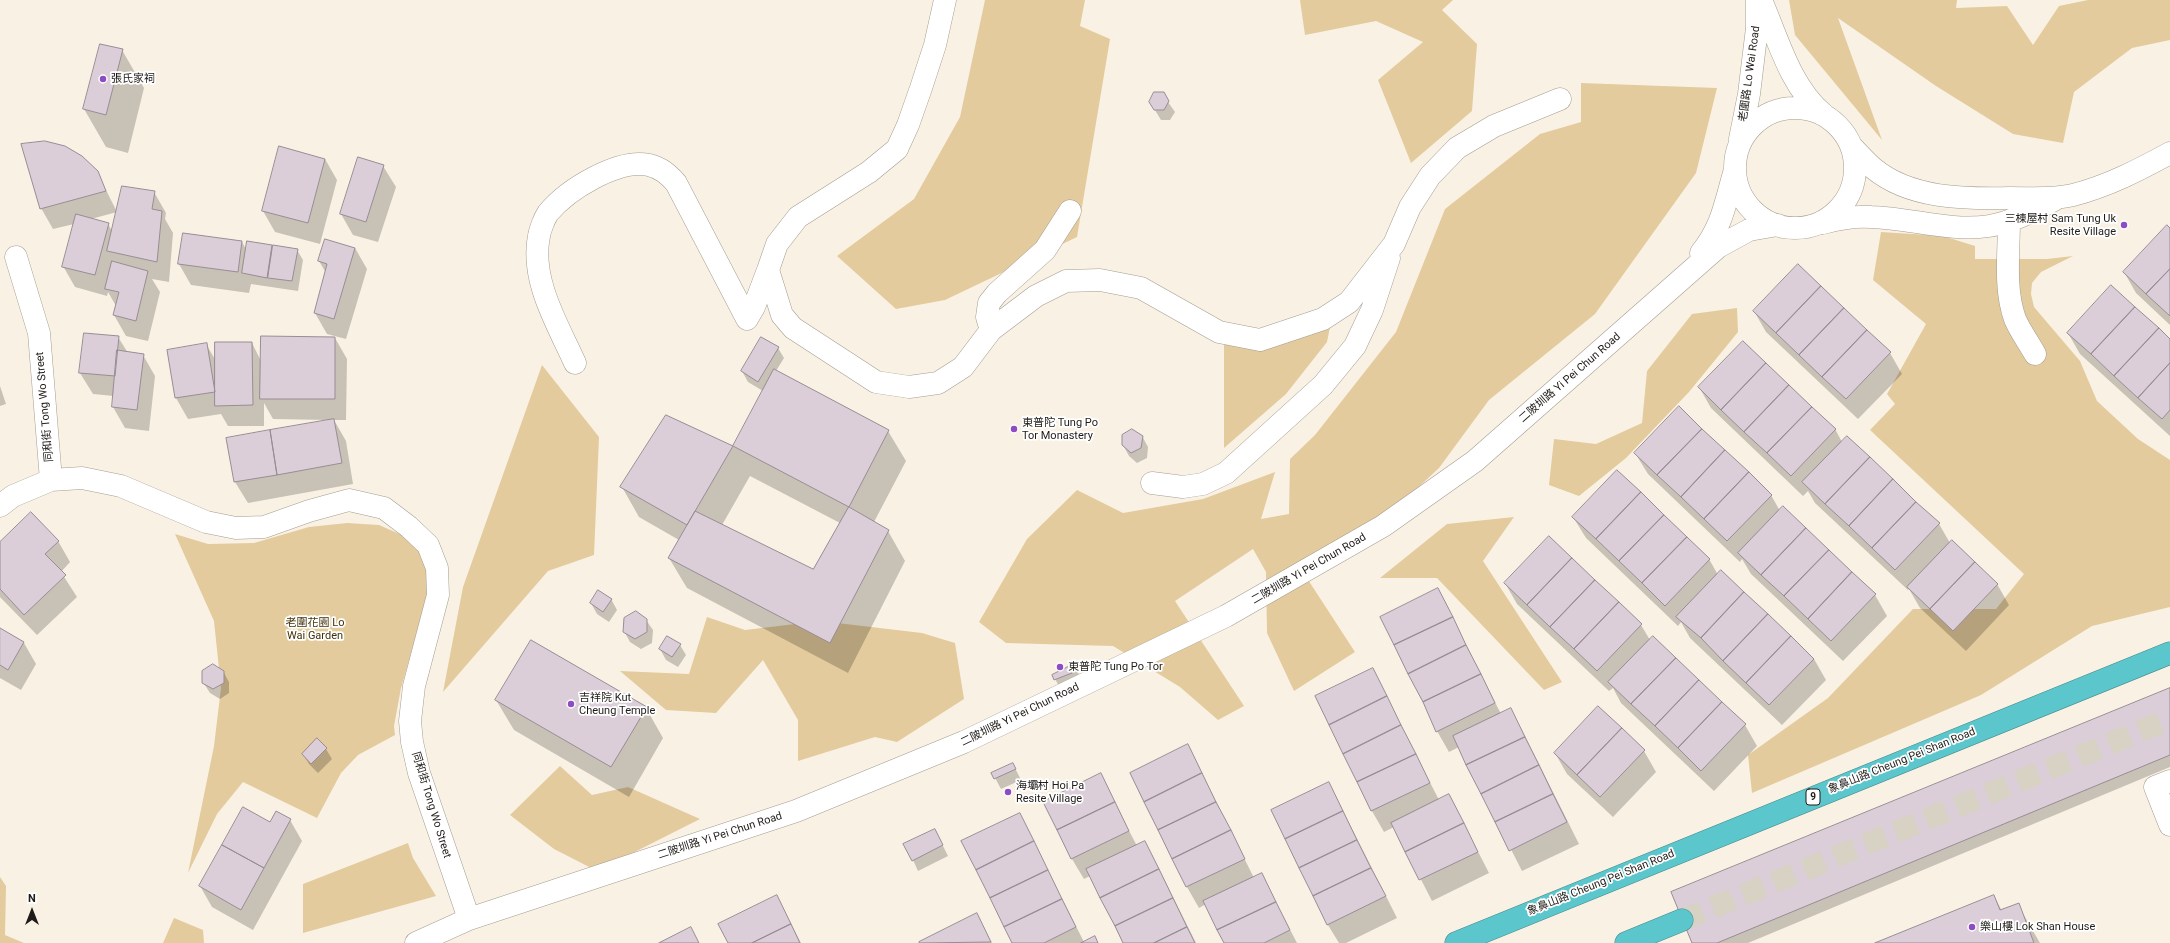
<!DOCTYPE html>
<html>
<head>
<meta charset="utf-8">
<style>
  body { margin:0 }
  #map { position:relative; width:2170px; height:943px; overflow:hidden; background:#f9f2e4; font-family:Roboto,sans-serif }
  canvas { display:block }
  .north { position:absolute; left:12px; top:891px; width:40px; height:40px; -webkit-text-stroke:3px #fff; paint-order:stroke; rotate:0deg; font-size:11px; font-weight:700; line-height:16px; text-align:center; color:#1f1c18 }
  .north::after { content:''; display:block; margin:auto; width:14px; height:18px; background:#1f1c18; clip-path:polygon(50% 0,100% 100%,50% 72%,0 100%) }
</style>
</head>
<body>
<div id="map">
<canvas width="2170" height="943"></canvas>
<div class="north">N</div>
</div>
<script>
const ctx = document.querySelector('canvas').getContext('2d');
ctx.lineJoin = 'round';
function fillPath(path, color) { ctx.fillStyle = color; ctx.fill(path, 'evenodd'); }
function stroke(path, color, width, dash) { ctx.strokeStyle = color; ctx.lineWidth = width; ctx.lineCap = dash ? 'butt' : 'round'; ctx.setLineDash(dash || []); ctx.stroke(path); }
function drawText(font, color, halo, rows, align = 'center') {
  ctx.font = font + ' Roboto,"Noto Sans TC",sans-serif'; ctx.lineWidth = 3.5; ctx.setLineDash([]); ctx.textBaseline = 'middle'; ctx.strokeStyle = halo; ctx.fillStyle = color; for (const [text, x, y, turn = 0] of rows) {
    ctx.save(); ctx.translate(x, y); ctx.rotate((+turn || 0) * Math.PI / 180); ctx.textAlign = isNaN(turn) ? turn : align; if (halo) ctx.strokeText(text, 0, 0); ctx.fillText(text, 0, 0); ctx.restore();
  }
}
const green = new Path2D(`
  M985,0h100l-5,26 30,13 -33,198 -132,63 -49,9 -59,-53 77,-57 46,-82z
  M1300,0h153l-11,10 35,34 -5,67 -61,52 -33,-83 45,-38 -47,-21 -71,14z
  M1789,0h168l-1,8 51,-2 26,39 26,-39 29,-6h82v40l-38,8 -58,44 -11,51 -50,-9 -77,-48 -98,-68 44,122 -87,-105z
  M1581,83l136,5 -21,85 -101,141 -106,86 -50,68 -74,69 -64,32 54,83 -61,39 -27,-58 -1,-61 -13,-23 -78,52 69,105 -26,14 -38,-33 -67,-41 -107,-3 -27,-21 48,-83 50,-49 46,23 80,-14 72,-27 -14,47 28,-5 1,-55 25,-24 81,-103 49,-123 95,-75 41,-12z
  M1881,232l62,4 32,10v13h72l26,-3 -32,16 -9,11 -1,11 3,13 46,54 17,40 41,38 32,21v147l-78,19 -111,69 -229,98 -4,-38 80,-57 85,-89h83l28,-35 -154,-144 25,-26 -8,-10 39,-70 -53,-44z
  M1737,308l1,24 -49,60 -63,66 -47,38 -30,-11 5,-46 42,5 46,-21 5,-52 45,-57z
  M1330,327l-3,15 -41,52 -62,54v-110z
  M542,365l57,72 -5,118 -46,16 -105,121 20,-105z
  M1514,517l-31,44 79,121 -18,8 -107,-112h-57l67,-54z
  M347,523l32,2 25,11 18,16 8,21 -2,20 -27,95 -7,38 1,9 -37,20 -17,18 -24,45 -74,-36 -26,32 -29,59 26,-127 7,-58 -7,-67 -39,-87 33,10 46,-1 55,-16z
  M707,617l38,13 75,-9 102,12 33,10 9,56 -67,43 -22,-5 -77,24v-41l-35,-60 -47,53 -50,-3 -46,-39 69,3z
  M560,766l32,29 36,-8 72,32 -103,52 -43,-22 -44,-34z
  M408,843l5,15 23,38 -133,37v-49z
  M0,877l6,9 -1,49 19,8h-24z
  M174,918l29,12 1,13h-41z`);
const shadow = new Path2D(`
  M122,50l22,38 -16,65 -22,-6 -22,-38z
  M1150,102h18l7,10 -5,8h-9z
  M325,159l12,21 -17,64 -45,-12 -12,-21z
  M383,166l13,21 -18,55 -25,-7 -12,-21z
  M97,172l20,40 37,-20 12,21 -1,6 8,14 -4,49 -17,-3 8,13 -12,49 -22,-5 -12,-21 2,-9 -8,-14 -1,4 -32,-9 -12,-21 11,-42 -21,5 -12,-21zM117,212l-5,19 -4,-7 -17,-5z
  M2170,230v95l-34,-32 -12,-21z
  M184,234l58,8 5,9 24,-5 2,4h24l6,10 -5,31 -47,-7 -2,9 -58,-8 -12,-21z
  M355,248l12,21 -21,70 -19,-5 -12,-21 11,-40 -7,-12z
  M1754,311l136,42 12,21 -44,45 -92,-87z
  M2068,333l102,7v96l-90,-82z
  M118,337l10,16 15,2 12,21 -6,55 -24,-3 -12,-21 1,-11 -21,-2 -13,-21z
  M335,338l12,21 -1,61h-12l12,21 7,43 -105,19 -13,-21 93,-62 -55,-1 -9,-16v23h-36l-7,-12 -33,5 -12,-21 -8,-47 38,-7 10,17 36,-18 9,18z
  M778,348l6,10 -8,13 112,60 18,30 -32,61 14,9 17,30 -57,112 -161,-85 -18,-30 10,-18 -40,-23 -17,-30 44,-71 67,31 30,-56 -15,-9 -6,-11zM750,476l90,47 -27,47 -91,-45z
  M0,386l6,18 -6,2z
  M1699,387l136,42 7,13 5,-5 92,87 11,19 47,41 12,21 -43,46 -46,-43 -11,-19 -1,1 -93,-87 -7,-12 -5,5 -92,-88z
  M1142,436l6,11 -1,11 -10,5 -8,-7 -6,-11z
  M1635,453l136,42 9,16 95,84 12,21 -44,45 -92,-87 -9,-15 -2,3 -92,-88z
  M1573,517l136,42 9,16 96,84 12,21 -44,45 -92,-87 -9,-16 -3,4 -92,-88z
  M58,541l12,21 -9,10 16,25 -40,38 -37,-38v-54z
  M1505,583l136,42 9,15 95,85 12,21 -43,45 -93,-88 -8,-15 -4,3 -92,-87z
  M1438,589l63,125 9,-5 12,21 57,114 -57,27 -63,-124 -10,5 -12,-21z
  M611,599l6,11 -8,12 -12,-8 -6,-11z
  M646,620l7,10 -1,13 -11,6 -11,-7 -6,-11z
  M0,629l24,14 12,21 -15,26 -21,-12z
  M680,645l6,10 -8,12 -12,-7 -6,-11z
  M1074,666l6,10 -19,14 -8,-15z
  M1372,669l67,131 10,-5 40,78 -57,28 -38,-74 -10,5 -12,-21 -56,-114z
  M223,671l6,11v11l-9,6 -10,-6 -7,-11z
  M2170,689v78l-422,176h-54z
  M496,700l150,8 17,30 -34,59 -115,-67z
  M1598,708l46,43 12,21 -43,45 -46,-43 -12,-21z
  M1188,745l66,133 7,-4 36,69h-72l-19,-39 -7,4 -12,-21 -56,-114z
  M326,749l6,10 -14,14 -9,-9 -6,-10z
  M1013,764l8,16 -20,9 -8,-15z
  M1100,775l37,71 7,-4 12,21 40,80h-73l-33,-67 -6,3 -12,-20 -28,-57z
  M1329,783l68,135 -51,25h-7l-11,-18 -56,-114z
  M277,813l13,7 12,21 -49,89 -41,-23 -12,-21 71,-62z
  M1019,814l65,128 14,1h-85z
  M935,830l13,26 -30,15 -5,-11z
  M1994,896l8,15 16,-6 22,38h-163z
  M777,897l24,46h-72z
  M976,914l16,29h-72v-1z`);
const building = new Path2D(`
  M100,44l23,5 -17,66 -23,-6z
  M1154,92h10l5,9 -5,9h-10l-5,-8z
  M45,141l20,5 17,10 16,15 8,20 -66,18 -19,-65z
  M279,146l46,13 -17,64 -46,-12z
  M358,157l26,8 -18,57 -26,-8z
  M122,186l33,5 -3,18 10,2 -5,51 -50,-11z
  M76,214l33,9 -14,52 -33,-8z
  M2167,225l3,3v41l-24,25 -23,-22z
  M183,233l59,8 -4,31 -60,-8z
  M325,239l30,9 -21,71 -20,-6 13,-49 -9,-3z
  M247,241l25,4 -5,33 -25,-5z
  M273,245l25,4 -6,32 -24,-3z
  M112,261l36,10 -12,50 -23,-6 6,-23 -14,-3z
  M1798,264l23,22 -45,47 -23,-22z
  M2170,269v47l-24,-22z
  M2111,285l24,22 -44,47 -24,-21z
  M1821,286l23,22 -45,47 -23,-22z
  M2135,307l24,21 -45,48 -23,-22z
  M1844,308l23,22 -45,47 -23,-22z
  M2159,328l11,11v24l-32,35 -24,-22z
  M1867,330l24,22 -45,47 -24,-22z
  M84,333l35,3 -4,40 -36,-3z
  M261,336l74,1v62h-75z
  M761,337l18,10 -21,35 -17,-11z
  M1743,341l23,22 -45,47 -23,-23z
  M215,342h37l1,63 -38,1z
  M207,343l8,49 -40,6 -8,-48z
  M117,350l27,4 -7,56 -25,-3z
  M1766,363l23,22 -45,47 -23,-22z
  M2170,363v47l-8,9 -24,-21z
  M774,369l115,61 -40,77 -116,-61z
  M1789,385l23,22 -45,46 -23,-21z
  M1679,406l23,23 -45,46 -23,-22z
  M1812,407l24,22 -45,47 -24,-23z
  M666,415l67,31 -46,79 -67,-38z
  M334,419l8,44 -65,12 -7,-45z
  M1132,429l11,7 -2,12 -10,5 -9,-8v-10z
  M1702,429l23,21 -44,47 -24,-22z
  M270,430l7,45 -43,7 -8,-44z
  M1847,436l23,21 -45,47 -23,-22z
  M1725,450l24,22 -45,47 -23,-22z
  M1870,457l23,22 -44,47 -24,-22z
  M1617,470l24,22 -45,47 -24,-22z
  M1749,472l23,23 -45,46 -23,-22z
  M1893,479l23,23 -44,46 -23,-22z
  M1641,492l23,23 -45,46 -23,-22z
  M1916,502l24,21 -45,47 -23,-22z
  M1783,506l23,22 -45,47 -23,-22z
  M849,507l40,23 -59,113 -162,-85 27,-47 118,58z
  M31,512l28,29 -14,13 21,21 -42,40 -24,-26v-47z
  M1664,515l23,22 -45,46 -23,-22z
  M1806,528l23,22 -45,46 -23,-21z
  M1549,536l23,22 -45,47 -23,-22z
  M1687,537l23,22 -45,47 -23,-23z
  M1952,540l23,22 -45,47 -23,-22z
  M1829,550l23,22 -44,47 -24,-23z
  M1572,558l23,22 -45,47 -23,-22z
  M1975,562l23,22 -45,47 -23,-22z
  M1721,570l23,22 -43,46 -25,-21z
  M1852,572l24,22 -45,47 -23,-22z
  M1595,580l24,22 -45,47 -24,-22z
  M1438,588l15,29 -59,28 -14,-28z
  M598,590l14,9 -9,13 -13,-9z
  M1744,592l24,22 -45,47 -22,-23z
  M1619,602l23,22 -45,47 -23,-22z
  M636,611l11,8v13l-12,7 -12,-7 1,-14z
  M1768,614l23,22 -45,47 -23,-22z
  M1453,617l13,28 -58,29 -14,-29z
  M0,628l24,14 -16,28 -8,-5z
  M667,636l14,8 -9,13 -13,-8z
  M1653,636l23,22 -45,46 -23,-22z
  M1791,636l23,23 -45,46 -23,-22z
  M531,640l116,67 -36,60 -116,-67z
  M1466,645l15,29 -58,28 -15,-28z
  M1676,658l23,22 -44,46 -24,-22z
  M213,664l11,7v12l-11,6 -11,-6v-12z
  M1074,664l3,7 -23,9 -2,-5z
  M1373,668l14,28 -58,29 -14,-29z
  M1481,674l14,29 -59,29 -13,-30z
  M1699,680l23,22 -44,46 -23,-22z
  M2170,688v67l-453,188h-25l-21,-51z
  M1387,696l14,29 -58,29 -14,-29z
  M1722,702l24,22 -45,47 -23,-23z
  M1598,706l24,22 -45,47 -23,-22z
  M1511,708l14,29 -59,28 -13,-29z
  M1401,725l15,29 -59,28 -14,-28z
  M1622,728l23,22 -45,47 -23,-22z
  M1525,737l14,28 -58,29 -15,-29z
  M317,738l10,10 -16,16 -9,-10z
  M1188,744l14,29 -58,29 -14,-29z
  M1416,754l14,29 -59,28 -14,-29z
  M1013,763l3,6 -22,10 -3,-6z
  M1539,765l14,29 -58,28 -14,-28z
  M1101,773l14,29 -58,28 -14,-28z
  M1202,773l14,29 -58,28 -14,-28z
  M1329,782l14,29 -58,28 -14,-29z
  M1449,794l15,29 -59,29 -14,-29z
  M1553,794l14,28 -58,29 -14,-29z
  M1115,802l14,29 -58,28 -14,-29z
  M1216,802l15,28 -59,29 -14,-29z
  M243,807l27,15 6,-11 15,8 -27,49 -42,-23z
  M1343,811l14,29 -58,28 -14,-29z
  M1020,813l14,28 -58,29 -15,-29z
  M1464,823l14,29 -59,28 -14,-28z
  M935,829l8,16 -31,16 -9,-17z
  M1231,830l14,29 -59,28 -14,-28z
  M1357,840l14,28 -58,28 -14,-28z
  M1034,841l14,29 -58,28 -14,-28z
  M1145,841l14,28 -59,29 -14,-29z
  M222,845l42,23 -23,42 -42,-24z
  M1371,868l15,28 -59,29 -14,-29z
  M1159,869l14,29 -58,28 -15,-28z
  M1048,870l14,29 -58,28 -14,-29z
  M1262,873l14,29 -59,28 -14,-29z
  M777,895l14,29 -39,19h-24l-10,-19z
  M1994,895l6,15 19,-7 15,40h-159z
  M1173,898l14,29 -33,16h-31l-8,-17z
  M1062,899l14,28 -32,16h-32l-8,-16z
  M1276,902l14,28 -26,13h-40l-7,-13z
  M977,913l14,29 -72,1v-1z
  M791,924l9,19h-48z
  M691,927l8,16h-40z
  M1187,927l8,16h-41z
  M1095,936l3,7h-17z`);
const highwayTunnel = new Path2D(`
  M1682,920l488,-201`);
const minor = new Path2D(`
  M945,0l-10,45 -14,43 -13,37 -11,24 -28,23 -71,45 -21,27 -9,26 14,45 11,13 83,54 33,5 29,-4 25,-16 28,-37 45,-34 30,-15 34,-1 41,8 78,44 41,8 63,-21 26,-17 45,-58 16,-37 20,-31 27,-28 37,-22 66,-27
  M1761,0c17,39 29,86 62,114
  M1735 168a60 60 0 1 1 120 0a60 60 0 1 1-120 0Z
  M1740,139l9,-45 8,-66v-28
  M1852,147c7,7 14,15 21,21 37,31 92,31 137,30 21,0 42,2 63,-3 35,-9 66,-25 97,-42
  M2009,221c0,31 -5,68 6,98 5,12 14,24 20,35
  M1823,223c15,-4 32,-7 48,-6 39,1 79,15 118,9 24,-4 44,-15 65,-26
  M1701,253c21,-26 24,-49 33,-80
  M16,257l23,76 12,147
  M991,330l-4,-13 2,-14 8,-10 48,-43 25,-39
  M575,363c-17,-38 -45,-83 -36,-127 1,-6 5,-17 9,-23 19,-23 70,-55 101,-48 12,3 19,9 27,18l71,136 7,-12 14,-37
  M1152,483l31,4 20,-3 23,-11 97,-88 32,-39 17,-36 17,-52
  M0,506l13,-10 38,-16 31,-2 39,8 85,36 30,6 28,-1 45,-16 40,-11 35,8 25,19 19,18 9,23 1,27 -24,91 -4,35 2,21 7,31 50,146
  M2170,781l-15,6 15,38
  M416,943l53,-24 327,-108 168,-69 262,-126 157,-90 92,-65 243,-214 31,-17 29,-5`);
const highway = new Path2D(`
  M1456,943l714,-290
  M1626,943l56,-23`);
const markers = [
  [103,79,4,"#8c4dc3"],
  [2124,225,4,"#8c4dc3"],
  [1014,429,4,"#8c4dc3"],
  [1060,667,4,"#8c4dc3"],
  [571,704,4,"#8c4dc3"],
  [1008,792,4,"#8c4dc3"],
  [1972,927,4,"#8c4dc3"]
];
const shields = [
  [1813,797,14]
];
const shieldNames = [
  ["9",1813,797]
];
const streetNames = [
  ["老圍路 Lo Wai Road",1750,74,-82],
  ["二陂圳路 Yi Pei Chun Road",1570,378,-41],
  ["同和街 Tong Wo Street",45,407,-95],
  ["二陂圳路 Yi Pei Chun Road",1309,569,-30],
  ["二陂圳路 Yi Pei Chun Road",1020,715,-26],
  ["象鼻山路 Cheung Pei Shan Road",1902,761,-22],
  ["同和街 Tong Wo Street",431,805,73],
  ["二陂圳路 Yi Pei Chun Road",720,836,-18],
  ["象鼻山路 Cheung Pei Shan Road",1601,883,-22]
];
const poiNames = [
  ["張氏家祠",111,79],
  ["三棟屋村 Sam Tung Uk",2116,219,"right"],
  ["Resite Village",2116,232,"right"],
  ["東普陀 Tung Po",1022,423],
  ["Tor Monastery",1022,436],
  ["東普陀 Tung Po Tor",1068,667],
  ["吉祥院 Kut",579,698],
  ["Cheung Temple",579,711],
  ["海壩村 Hoi Pa",1016,786],
  ["Resite Village",1016,799],
  ["樂山樓 Lok Shan House",1980,927]
];
const parkNames = [
  ["老圍花園 Lo",315,623],
  ["Wai Garden",315,636]
];
fillPath(green, '#e3cb9d');
fillPath(shadow, '#0003');
fillPath(building, '#dbced8');
stroke(building, '#988c95', 1);
stroke(highwayTunnel, '#d8d2c5', 22, [22, 11]);
stroke(minor, '#a49d90', 23);
stroke(highway, '#468a8c', 23);
stroke(minor, '#fff', 22);
stroke(highway, '#5bc6cb', 22);
for (const [x, y, r, color] of markers) { const dot = new Path2D(); dot.arc(x, y, r, 0, 2 * Math.PI); ctx.fillStyle = color; ctx.fill(dot); stroke(dot, '#fff', 1.5); }
for (const [x, y, w] of shields) { const box = new Path2D(); box.roundRect(x - w / 2, y - 8, w, 16, 3); ctx.fillStyle = '#fff'; ctx.fill(box); stroke(box, '#1f1c18', 1); }
drawText('bold 10px', '#1f1c18', null, shieldNames);
drawText('11px', '#1f1c18', '#fff', streetNames);
drawText('11px', '#1f1c18', '#fff', poiNames, 'left');
drawText('11px', '#42310a', '#fff', parkNames);
</script>
</body>
</html>
